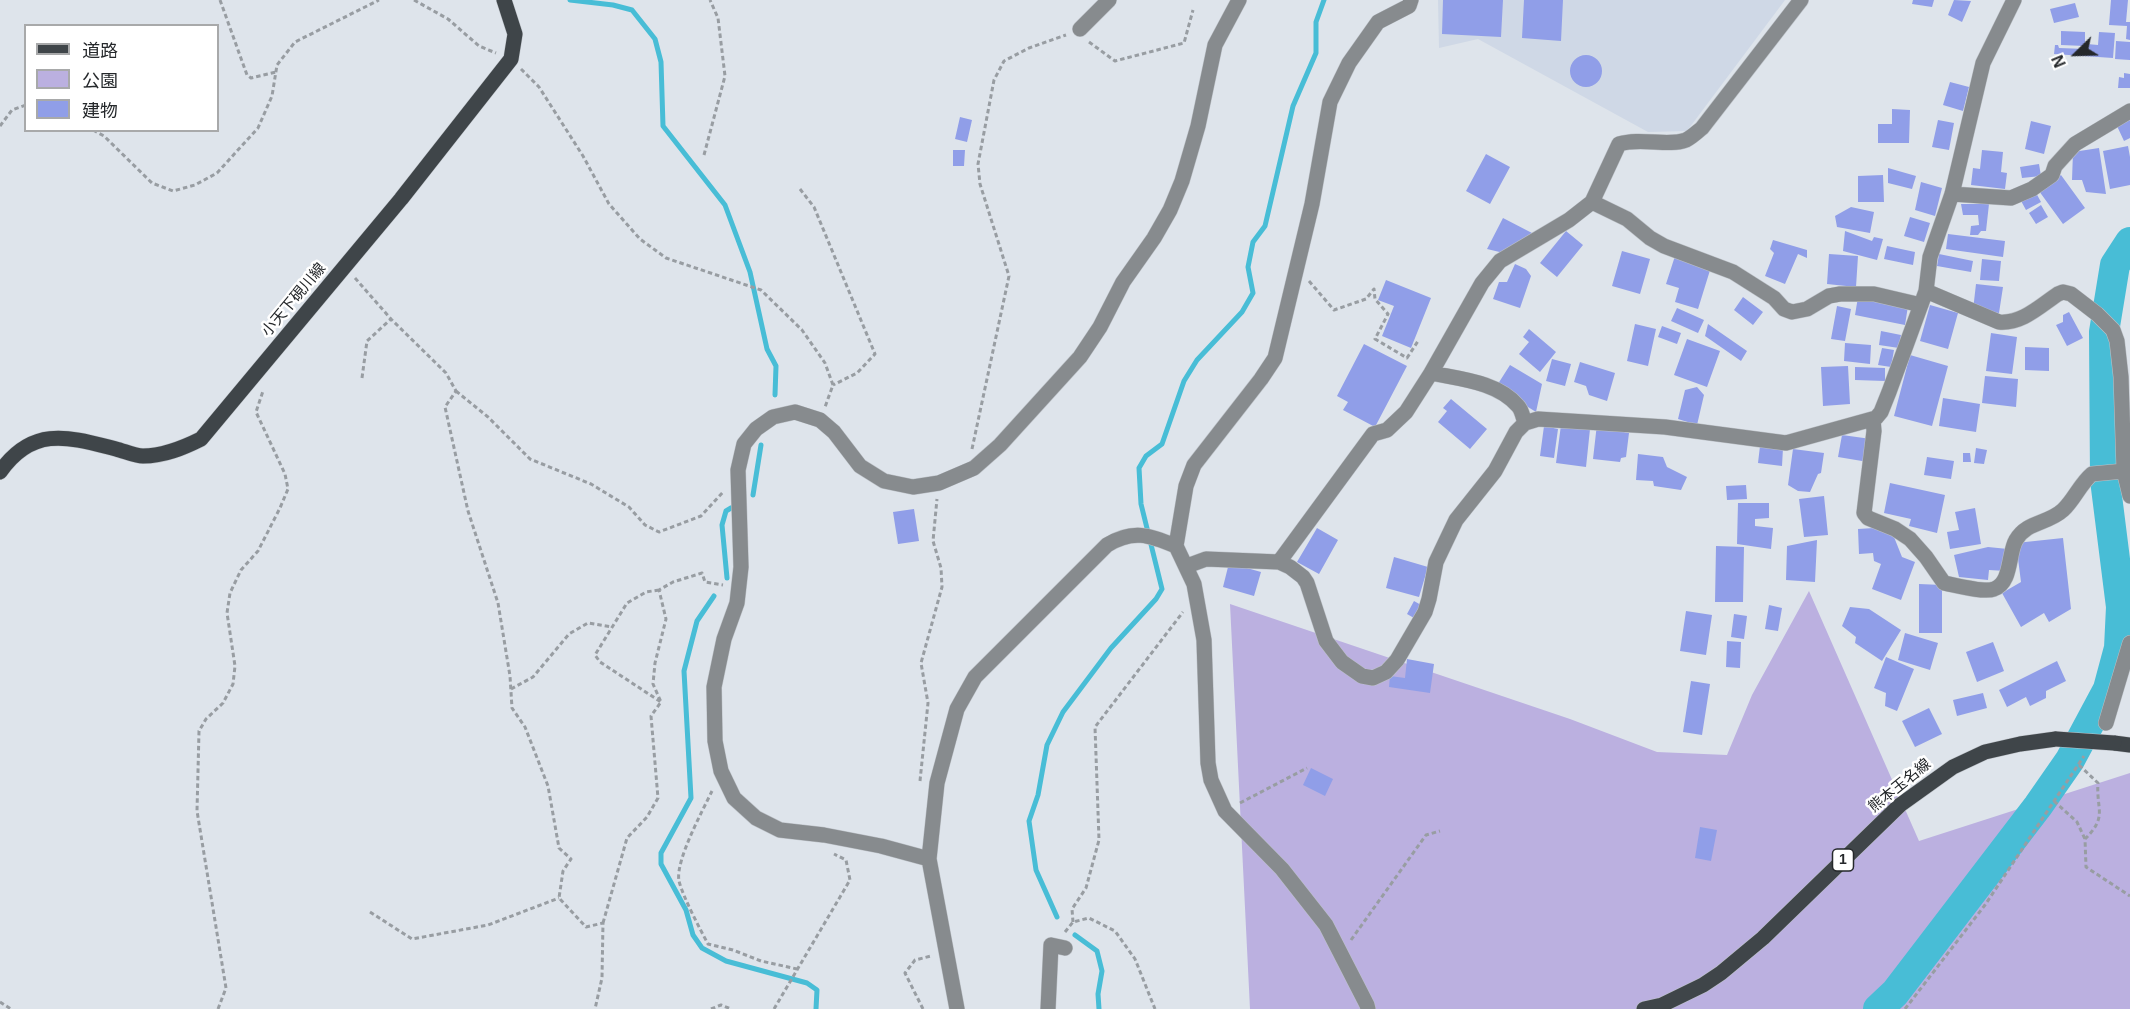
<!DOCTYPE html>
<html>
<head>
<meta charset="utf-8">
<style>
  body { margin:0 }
  #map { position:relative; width:2130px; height:1009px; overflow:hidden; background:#dee4eb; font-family:Helvetica,"Noto Sans JP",sans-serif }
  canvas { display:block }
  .legend { position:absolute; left:24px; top:24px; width:195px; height:108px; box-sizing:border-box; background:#fff; border:2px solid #a8a9aa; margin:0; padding:8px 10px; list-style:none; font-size:18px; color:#25282b }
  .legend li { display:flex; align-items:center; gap:12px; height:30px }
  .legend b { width:30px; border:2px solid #a8a9aa }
  .north { position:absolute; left:2046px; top:24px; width:60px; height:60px; -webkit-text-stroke:4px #fff; paint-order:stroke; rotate:247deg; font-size:16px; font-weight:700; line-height:24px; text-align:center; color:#25282b }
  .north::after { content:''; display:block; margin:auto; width:21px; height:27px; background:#25282b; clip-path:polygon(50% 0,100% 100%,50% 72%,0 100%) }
</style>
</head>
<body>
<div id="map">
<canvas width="2130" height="1009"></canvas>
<ul class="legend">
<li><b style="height:8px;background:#3f4549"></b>道路</li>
<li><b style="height:16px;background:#bbb0e0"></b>公園</li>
<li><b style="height:16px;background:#909ee8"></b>建物</li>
</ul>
<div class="north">N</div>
</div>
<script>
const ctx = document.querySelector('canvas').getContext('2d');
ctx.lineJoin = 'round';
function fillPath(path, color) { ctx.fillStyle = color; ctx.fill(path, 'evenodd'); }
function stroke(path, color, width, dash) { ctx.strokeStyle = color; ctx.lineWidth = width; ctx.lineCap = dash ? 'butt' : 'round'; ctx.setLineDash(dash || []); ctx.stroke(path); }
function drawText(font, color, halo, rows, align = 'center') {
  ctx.font = font + ' Helvetica,"Noto Sans JP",sans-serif'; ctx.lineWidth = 5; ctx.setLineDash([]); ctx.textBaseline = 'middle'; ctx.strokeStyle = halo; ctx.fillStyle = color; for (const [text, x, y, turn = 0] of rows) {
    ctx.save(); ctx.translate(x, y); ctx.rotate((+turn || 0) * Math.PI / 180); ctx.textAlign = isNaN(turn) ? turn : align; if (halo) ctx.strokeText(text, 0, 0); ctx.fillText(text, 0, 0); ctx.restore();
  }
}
const built = new Path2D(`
  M1438,0h347l-98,131 -39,1 -170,-93 -39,9z`);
const green = new Path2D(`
  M1809,591l110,250 211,-68v236h-880l-20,-405 340,115 87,33 70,3 25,-60z`);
const stream = new Path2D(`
  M570,0l43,5 19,5 23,29 6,23 2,64 62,79 25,67 17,77 9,17 -1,29
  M753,495l8,-50
  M727,578l-5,-53 4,-14 5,-3
  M714,596l-17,25 -13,50 7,127 -30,55v11l25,46 7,25 9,13 24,13 81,22 10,7 -1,19
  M1057,917l-21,-47 -7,-49 9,-26 9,-50 16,-33 48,-64 45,-49 6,-10 -21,-85 -2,-36 7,-12 16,-12 22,-63 13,-21 45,-48 11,-19 -5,-26 5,-25 12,-16 28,-120 23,-53v-31l8,-22
  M1075,935l22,16 5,20 -4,23 1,15`);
const river = new Path2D(`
  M1878,1009l17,-16 143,-187 32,-46 38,-71 11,-41 2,-41 -16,-127 -1,-148 11,-67 15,-23`);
const building = new Path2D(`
  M1443,0h60l-2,37 -59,-3z
  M1524,0h39l-2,41 -39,-3z
  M1913,0h21l-2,7 -20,-3z
  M1954,0l17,1 -9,21 -14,-7z
  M2111,0h17l-2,22h4v18l-4,-1 1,-13 -18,-1z
  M2075,3l4,14 -25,6 -4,-14z
  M2061,31l24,1v14l-24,-1z
  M2099,32l16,1 -2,25 -59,-4 1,-9h3l1,3 27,1 1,-5 11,1z
  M2116,41l14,1v18l-15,-1z
  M1570 71a16 16 0 1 1 32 0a16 16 0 1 1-32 0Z
  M2124,73l6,1v14h-12l1,-11 5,1z
  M1950,82l19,5 -6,24 -20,-6z
  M1892,109l18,1 -1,33h-31v-19h14z
  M960,117l12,3 -5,22 -12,-3z
  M1938,120l16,3 -5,27 -17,-3z
  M2130,120v18l-6,3 -7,-15z
  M2031,121l20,5 -7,28 -19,-5z
  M2128,146l2,11v28l-20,4 -7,-38z
  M2099,148l7,46 -20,-2 -4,-12h-10l1,-28z
  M953,150h12l-1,16h-11z
  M1982,150l21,2 -2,20 6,1 -2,16 -34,-4 2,-17 7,1z
  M1486,154l24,13 -20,37 -24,-13z
  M2039,164l2,12 -19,2 -2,-11z
  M1888,168l28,8 -4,13 -24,-6z
  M1883,175l1,27h-26v-26z
  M2061,175l24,33 -22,16 -24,-33z
  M1921,182l21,6 -7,28 -20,-6z
  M2035,191l6,11 -15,8 -6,-11z
  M1961,204h28l-3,27h-5l-3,4h-8l1,-9 8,-1 -1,-10h-15z
  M2041,205l7,12 -12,7 -7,-11z
  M1851,207l23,5 -4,21 -33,-6 -2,-11z
  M1910,217l20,6 -6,19 -20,-6z
  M1503,218l29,15 -24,21 -21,-5z
  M1566,231l17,14 -26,32 -17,-14z
  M1845,231l27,10 2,-4 9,2 -6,21 -34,-9z
  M1948,234l57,7 -2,16 -57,-8z
  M1773,240l34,10v8l-9,-4 -13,30 -20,-8 9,-23 -4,-4z
  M1887,246l28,6 -2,13 -29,-6z
  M1622,251l28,8 -10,35 -28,-8z
  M1829,254l29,2 -2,31 -29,-3z
  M1939,254l34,7 -2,11 -34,-6z
  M1675,256l36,11 -13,42 -23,-7 4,-14 -13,-4z
  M1982,259l19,2 -2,20 -19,-1z
  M1515,264l11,5 5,7 -11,32 -27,-9 6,-17h8z
  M1386,280l45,18 -20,50 -29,-12 12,-30 -16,-6z
  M1976,284l27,3 -4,26 -26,-3z
  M1743,297l20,15 -10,13 -19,-15z
  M1858,297l50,9 -3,19 -50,-10z
  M1930,305l28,8 -10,36 -28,-8z
  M1837,306l14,3 -6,32 -14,-2z
  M1677,308l27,12 -6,13 -27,-12z
  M2069,312l14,26 -16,8 -11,-21 7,-3v-7z
  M1635,324l21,5 -8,37 -21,-5z
  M1708,324l39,27 -6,10 -36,-25z
  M1662,326l19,7 -4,11 -19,-7z
  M1529,329l27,23 -16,20 -21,-18 10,-12 -6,-5z
  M1881,331l20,4 -2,13 -20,-3z
  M1991,333l26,4 -5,37 -26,-3z
  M1687,339l33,12 -13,36 -33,-12z
  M1845,343l26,2 -1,19 -26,-3z
  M1364,344l43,22 -32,61 -32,-17 5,-8 -11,-6z
  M2025,347l24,1v23l-24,-1z
  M1882,348l12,2 -3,17 -13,-2z
  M1910,355l38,11 -16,60 -38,-10z
  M1552,359l19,5 -6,22 -19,-5z
  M1580,362l35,11 -8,28 -18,-6 -3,-9 -12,-4z
  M1510,365l32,19 -6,28 -40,-25z
  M1848,366l2,38 -27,2 -2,-39z
  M1855,367l30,1v13l-30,-1z
  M1985,376l33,3 -2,28 -34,-4z
  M1697,387l7,8 -7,30 -19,-6 7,-29z
  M1943,398l37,6 -4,28 -37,-6z
  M1451,399l36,30 -17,20 -32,-27 9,-11 -4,-3z
  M1597,424l28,4 -1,4 5,1 -3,24 -5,1 -1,4 -27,-3z
  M1561,425l29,4 -4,38 -30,-4z
  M1544,426l14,3 -4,29 -14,-2z
  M1842,435l29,4 -3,23 -30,-5z
  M1760,446l23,2 -1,18 -24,-3z
  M1976,448l11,2 -3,14 -10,-1z
  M1793,449l31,4 -3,20 -3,1 -8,18 -12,-1 -10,-6z
  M1963,453h7l1,9h-8z
  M1638,454l25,3 4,10 20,10 -6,13 -27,-4 -1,-5 -17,-1z
  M1927,457l27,4 -3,18 -27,-4z
  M1890,483l55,12 -8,38 -28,-7 2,-7 -27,-6z
  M1746,485l1,14 -20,1 -1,-14z
  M1824,496l4,39 -24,2 -5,-38z
  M1738,503h31v15l-14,1v7l18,2 -2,21 -34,-5z
  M1975,508l6,36 -31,5 -3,-17 12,-2 -4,-18z
  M914,509l5,32 -21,3 -5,-32z
  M1890,527l12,30 13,5 -14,38 -29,-11 9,-25 -7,-3 -1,-8 -14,1 -1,-25z
  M1317,528l21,12 -19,34 -22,-12z
  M2063,538l8,71 -22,13 -5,-9 -23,14 -19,-34 19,-11 -5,-39z
  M1817,540l-2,42 -29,-2 1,-34z
  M1716,546l28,1 -1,55h-28z
  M1988,547l20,2 -2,22 -17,-1 -1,10 -29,-3 -5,-22z
  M1394,557l34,10 -9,30 -33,-9z
  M1229,563l32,9 -7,24 -31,-9z
  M1919,584l23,1v48h-23z
  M1414,601l7,4 -7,13 -7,-4z
  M1769,605l13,3 -4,23 -13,-2z
  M1850,607l19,2 32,21 -19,31 -27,-18 1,-6 -14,-11z
  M1686,611l26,4 -6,40 -26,-4z
  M1734,614l13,2 -3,23 -13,-2z
  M1905,633l33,10 -8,27 -32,-10z
  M1727,641l14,1 -1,26 -14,-1z
  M1993,642l11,29 -27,11 -11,-30z
  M1886,657l28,12 -17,42 -12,-5 1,-13 -12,-5z
  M1407,659l27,5 -4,29 -41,-6 1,-11 15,2z
  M2057,661l9,20 -20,10v7l-16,8 -4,-9 -19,10 -8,-17z
  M1691,681l19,3 -8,51 -19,-3z
  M1983,693l4,15 -30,8 -4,-16z
  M1929,708l13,26 -27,13 -13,-26z
  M1311,768l22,11 -8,17 -22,-11z
  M1700,827l17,3 -6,31 -16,-3z`);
const path = new Path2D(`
  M220,0l27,75 4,3 25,-6
  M414,0l34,19 31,27 17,7
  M1089,42l26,19 69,-18 9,-33
  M521,69l18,18 44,69 26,48 31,35 26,19 95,32 41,40 23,33 8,22 -8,22
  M0,126l12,-16 14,-5
  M93,130l11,6 48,47 21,8 22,-6 22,-12 41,-45 14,-32 5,-31 18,-23 84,-42
  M704,155l21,-79 -7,-58 -8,-18
  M800,189l14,18 61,147 -18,19 -24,12
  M355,278l36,41 55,54 10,18 -11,16 23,104 30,92 12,73 2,32 13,19 23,59 11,62 12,11 -8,12 -4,27 27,29 17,-4 -1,55 -7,31
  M1309,281l25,29 32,-11 8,-10 1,10 13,15 -13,25 32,19 11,-17
  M362,378l5,-37 24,-22
  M456,391l32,26 42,42 61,25 38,23 16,18 14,7 42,-16 22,-24
  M972,449l37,-173 -29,-92 -2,-20 16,-84 10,-19 25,-13 37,-13
  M659,590l-13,2 -19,11 -32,52 5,7 61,40
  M511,689l22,-12 36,-43 19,-11 24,4
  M2079,765l19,18c-2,27 10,33 -13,56l1,28 44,29
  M920,781l8,-78 -7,-40 21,-76 -1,-19 -8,-27 4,-42
  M712,791c-9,19 -37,70 -33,90 4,16 21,48 29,63l25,6 28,11 36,8
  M2054,801l23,21 8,17
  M1240,803l67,-35
  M370,912l42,27 76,-14 71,-27
  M1073,922l-1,-13 14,-21 13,-48 -4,-113 88,-115
  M603,923l24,-85 20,-21 11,-19 -7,-82 10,-14 -8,-18 2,-21 11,-44 -7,-29 14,-8 29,-9 3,9 18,3
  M1065,932l8,-10 16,-4 26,13 20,28 20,50
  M1351,940l75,-105 14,-4
  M0,1002l11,7
  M218,1009l8,-21 -29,-177 2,-80 7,-12 17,-16 10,-19 2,-18 -8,-53 3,-20 11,-23 17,-19 22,-43 8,-19 -3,-15 -29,-62 7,-21
  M711,1009l10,-4 10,4
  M774,1009l76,-129 -4,-20 -12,-6
  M923,1009l-18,-36 10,-13 16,-4
  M1905,1009l80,-104 99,-149`);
const minor = new Path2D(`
  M1080,29l29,-29
  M1952,194l59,4 21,-9 20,-14 3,-9 20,-22 55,-33
  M1592,202l35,17 23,19 14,8 69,26 41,26 10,11 8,3 15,-3 22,-13 11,-2h34l47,11
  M1926,291l73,31c23,2 41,-16 59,-28l5,-2 8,2 26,20 16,16 4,11 4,36 3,94 6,25
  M1431,373c29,6 67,9 87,33 4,4 5,12 7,17
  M1873,419l1,12 -10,82 4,5 27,11 15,10 16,18 18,26c11,2 40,10 50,6 18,-6 14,-36 22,-49 11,-19 32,-16 47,-30 11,-10 17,-26 29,-36l32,-3
  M1176,546l10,-60 8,-21 67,-86 14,-21 37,-154 18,-102 19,-39 29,-41 31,-16 2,-6
  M1279,562l94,-128 14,-4 19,-18 25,-39 51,-90 18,-22 69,-41 23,-18 27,-58c22,-7 49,3 67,-4 6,-3 11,-8 16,-12l99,-128
  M1187,566l19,-7 73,3 11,5 13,10 4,6 19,58 16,21 20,14 11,2 13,-6 11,-12 28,-48 4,-13 7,-37 20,-42 39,-49 21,-39 9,-9 13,-4 127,8 121,16 90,-25 5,-6 8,-20 37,-101 4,-34 22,-63 31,-131 31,-63
  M2106,723l24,-80
  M929,859l-48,-13 -57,-11 -44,-5 -24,-12 -22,-20 -13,-27 -6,-30 -1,-54 10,-48 13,-36 4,-36 -3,-97 6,-26 12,-15 17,-12 22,-5 25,8 14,12 26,34 24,15 29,6 26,-4 35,-15 26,-23 80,-88 20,-30 23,-45 31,-44 16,-28 12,-29 16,-55 17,-81 24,-45
  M957,1009l-28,-150 8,-76 20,-74 18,-32 132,-132c26,-16 42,-10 69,1l18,38 10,56 4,123 3,17 14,31 57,58 44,56 41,80 1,4
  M1048,1009l3,-64 14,3`);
const major = new Path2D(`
  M0,472c33,-47 69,-35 116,-23 8,2 19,7 27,7 21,0 40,-8 58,-17l200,-240 110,-140 4,-25 -11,-34
  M2114,743l16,2
  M1644,1009l18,-4 41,-20 18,-12 42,-35 137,-133 53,-38 32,-15 35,-8 36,-5`);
const majorBridge = new Path2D(`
  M2056,739l58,4`);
const shields = [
  [1843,860,21]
];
const shieldNames = [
  ["1",1843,860]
];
const streetNames = [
  ["小天下硯川線",294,300,-50],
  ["熊本玉名線",1900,786,-39]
];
fillPath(built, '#cfd8e6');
fillPath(green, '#bbb0e0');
stroke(stream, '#48bdd6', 5);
stroke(river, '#48bdd6', 30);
fillPath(building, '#909ee8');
stroke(minor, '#bdc2c8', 16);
stroke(major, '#bdc2c8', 16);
stroke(path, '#989da2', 3, [4.5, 3]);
stroke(minor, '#878b8e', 15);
stroke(major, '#3f4549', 15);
stroke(majorBridge, '#bdc2c8', 16, []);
stroke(majorBridge, '#3f4549', 15);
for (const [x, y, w] of shields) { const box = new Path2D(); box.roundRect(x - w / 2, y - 11, w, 22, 4.5); ctx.fillStyle = '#fff'; ctx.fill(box); stroke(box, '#25282b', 1.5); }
drawText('bold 14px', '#25282b', null, shieldNames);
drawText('15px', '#25282b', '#fff', streetNames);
</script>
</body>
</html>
